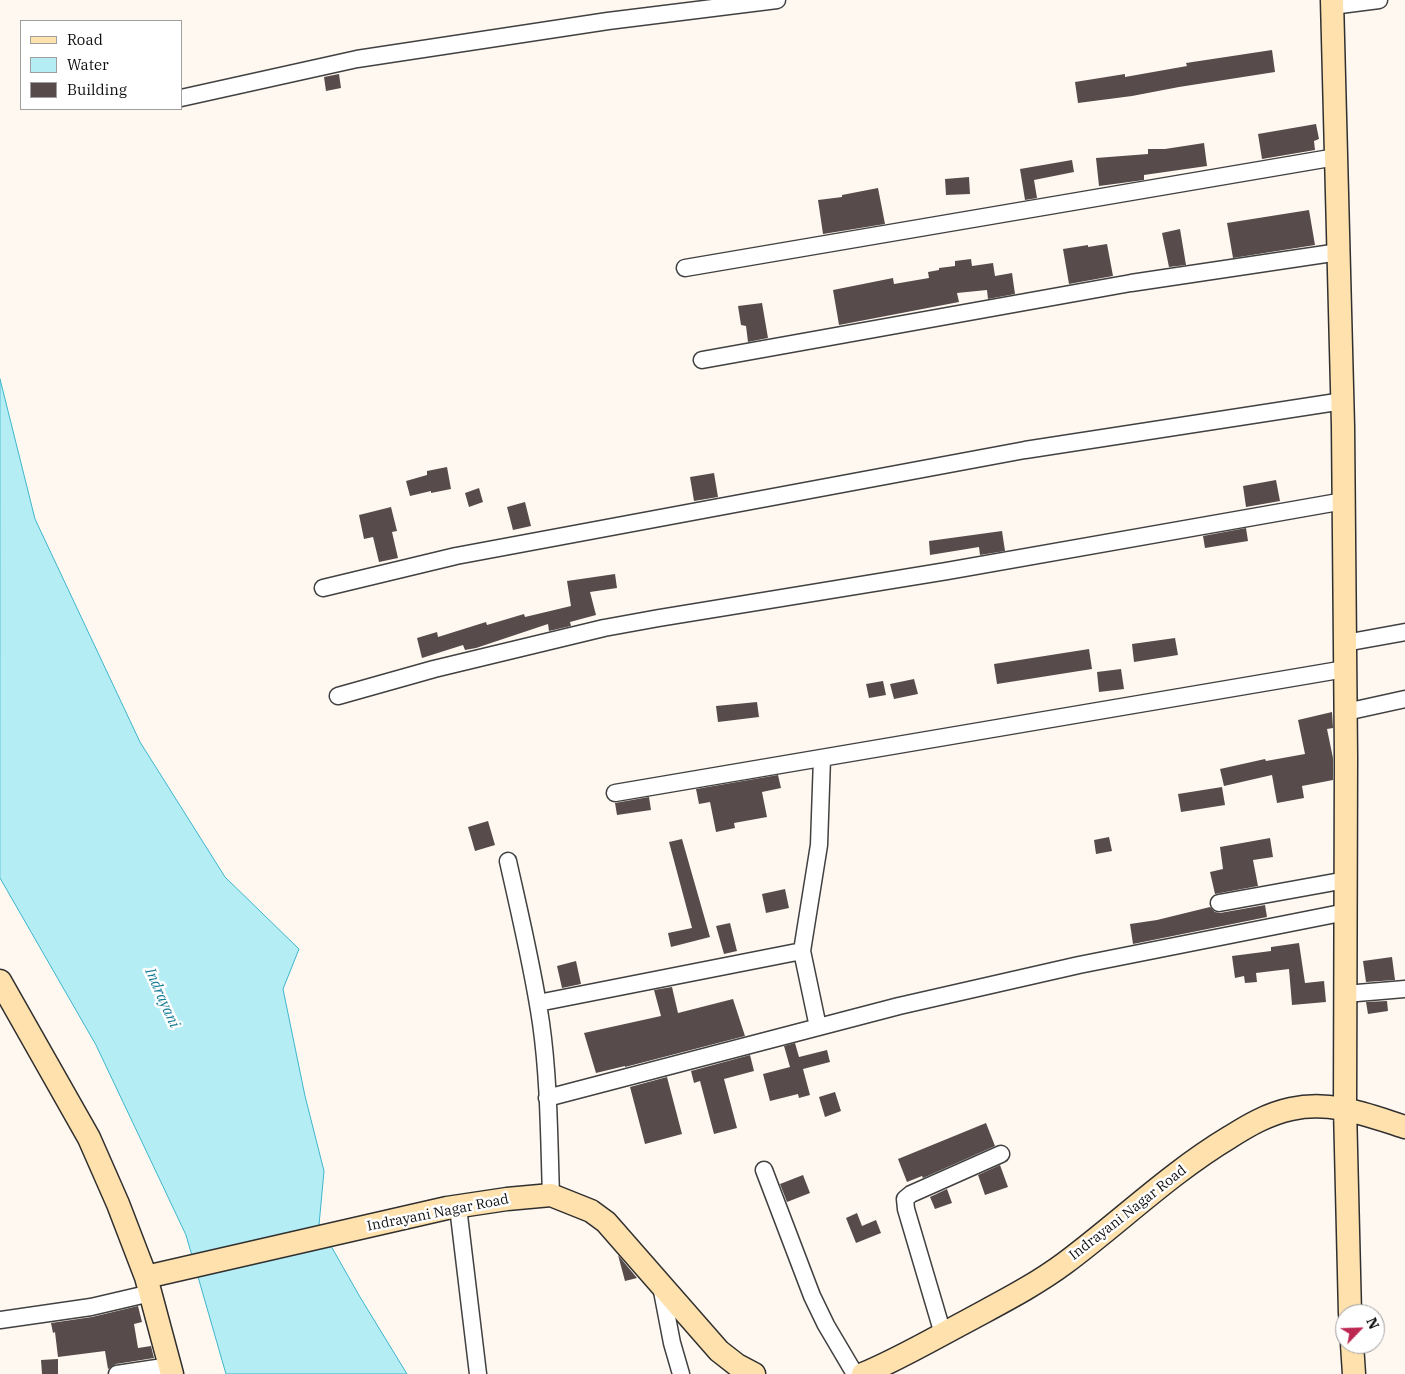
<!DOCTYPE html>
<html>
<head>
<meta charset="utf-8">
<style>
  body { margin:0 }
  #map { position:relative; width:1405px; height:1374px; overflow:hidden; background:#fff8f0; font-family:"IBM Plex Serif",serif }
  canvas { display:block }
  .legend { position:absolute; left:20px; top:20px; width:162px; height:90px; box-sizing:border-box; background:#fff; border:1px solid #9f9f9f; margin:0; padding:6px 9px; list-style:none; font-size:15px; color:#0e0e0e }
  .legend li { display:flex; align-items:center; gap:10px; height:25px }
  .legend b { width:25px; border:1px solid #9f9f9f }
  .north { position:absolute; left:1335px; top:1304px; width:50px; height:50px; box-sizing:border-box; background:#fff; border:1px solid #9f9f9f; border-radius:50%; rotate:66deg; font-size:14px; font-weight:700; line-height:20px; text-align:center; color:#0e0e0e }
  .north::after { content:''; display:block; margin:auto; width:18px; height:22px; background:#bd2852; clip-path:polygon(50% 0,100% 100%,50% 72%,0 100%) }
</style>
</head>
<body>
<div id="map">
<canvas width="1405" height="1374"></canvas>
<ul class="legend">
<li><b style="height:6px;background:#fee1ac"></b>Road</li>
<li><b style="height:14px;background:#b5edf5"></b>Water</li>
<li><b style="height:14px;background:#574c4b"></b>Building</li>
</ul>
<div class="north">N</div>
</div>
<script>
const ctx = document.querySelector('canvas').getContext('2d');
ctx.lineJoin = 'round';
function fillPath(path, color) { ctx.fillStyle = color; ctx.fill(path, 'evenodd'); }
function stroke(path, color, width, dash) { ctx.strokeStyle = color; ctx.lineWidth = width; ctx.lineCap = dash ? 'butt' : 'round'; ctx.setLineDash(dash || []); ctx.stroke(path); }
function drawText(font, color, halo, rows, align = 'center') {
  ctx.font = font + ' "IBM Plex Serif",serif'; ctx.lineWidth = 5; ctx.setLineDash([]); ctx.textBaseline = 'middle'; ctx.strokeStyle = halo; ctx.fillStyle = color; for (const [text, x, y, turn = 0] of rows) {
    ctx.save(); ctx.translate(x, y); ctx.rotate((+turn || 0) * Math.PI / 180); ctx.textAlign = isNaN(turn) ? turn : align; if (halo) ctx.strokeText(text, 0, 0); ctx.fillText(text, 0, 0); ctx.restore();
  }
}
const water = new Path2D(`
  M0,379l35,140 105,223 85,135 74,72 -16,40 22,107 19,75 -5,54 41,72 47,77h-181l-40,-139 -90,-190 -96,-167z`);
const building = new Path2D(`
  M1272,50l3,22 -96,15 -47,9 -54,7 -3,-21 50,-8v3l62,-11 -1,-3z
  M339,74l2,14 -15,3 -2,-14z
  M1316,124l3,15 -5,2 1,9 -53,9 -4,-25z
  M1204,143l3,23 -63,9v5l-45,6 -3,-28 52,-4v-5h17z
  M1072,160l2,12 -40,8 3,18 -12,2 -5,-31z
  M969,177l1,17 -24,1 -1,-16z
  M878,188l7,36 -62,10 -5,-34 24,-3v-2z
  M1309,210l6,35 -82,13 -6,-35z
  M1180,229l6,36 -17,2 -7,-34z
  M1107,244l6,32 -44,8 -6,-35 25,-4v2z
  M971,259l1,7 21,-3 2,13 17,-3 3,21 -27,5 -1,-9 -30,3 2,9 -120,23 -6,-35 60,-12 1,6 35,-6 -1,-6 11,-2v-2l16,-2v-5z
  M762,303l6,35 -20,4 -2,-16 -5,-1 -3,-19z
  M447,467l4,22 -20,4v-2l-21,5 -4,-15 21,-6v-4z
  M714,473l4,24 -24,4 -4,-24z
  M1276,480l4,21 -34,6 -3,-21z
  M479,488l4,14 -14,5 -4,-14z
  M525,502l6,24 -18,4 -6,-23z
  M391,507l6,24 -5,1 6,26 -19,4 -6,-25 -9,2 -5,-24z
  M1246,528l2,13 -43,7 -2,-12z
  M1002,531l3,20 -25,4 -1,-8 -49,8 -1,-14z
  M615,574l2,14 -27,4 6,23 -26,7 1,4 -22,5 -1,-7 -72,24 -11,2 -2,-5 -41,13 -5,-20 20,-6 1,5 48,-15 1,3 37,-11 1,3 46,-11 -4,-25z
  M1175,638l3,17 -44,7 -2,-18z
  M1089,649l3,20 -95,15 -3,-20z
  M1121,669l3,20 -25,3 -2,-20z
  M914,679l4,15 -24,5 -4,-15z
  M883,681l3,14 -17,3 -3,-14z
  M757,702l2,15 -41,5 -2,-16z
  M1332,712l1,16 -6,1 6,29v22l-31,6 2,12 -27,5 -5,-28 -48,11 -4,-17 45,-10 1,2 39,-7 -7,-34z
  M778,775l3,13 -19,4 5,25 -33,6 1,5 -19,4 -6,-30 -11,2 -3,-15z
  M1222,787l3,18 -44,7 -3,-18z
  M649,797l2,13 -34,5 -2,-12z
  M488,821l7,24 -20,6 -7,-24z
  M1109,837l3,14 -16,3 -2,-14z
  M1270,838l3,19 -20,3 5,26 -43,8 -5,-22 13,-3 -3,-22z
  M682,839l28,98 -39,10 -3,-14 24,-5 -23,-86z
  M785,889l4,19 -23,5 -4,-19z
  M1265,905l2,12 -134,27 -3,-20 27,-4 53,-13 5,5 5,1z
  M730,923l7,28 -13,3 -8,-28z
  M1299,943l6,40 19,-2 2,21 -34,3 -3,-36 -33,4 1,9 -12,1 -1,-7 -9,2 -3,-22 39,-5v-4z
  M1392,957l3,23 -29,2 -3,-21z
  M576,961l5,23 -19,4 -5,-22z
  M672,987l6,26 55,-14 12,37 -120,31v-1l-29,7 -12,-40 77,-17 -7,-26z
  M1387,1001l1,10 -20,3 -2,-12z
  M795,1043l4,14 28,-7 3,12 -27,7 7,26 -11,3 -1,-4 -28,7 -7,-27 27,-7 -6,-21z
  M750,1055l4,16 -30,8 13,49 -23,6 -14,-53 -6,2 -3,-12z
  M667,1077l15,57 -37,10 -15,-57z
  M835,1092l6,19 -16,6 -6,-20z
  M986,1123l9,23 -72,32 -1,-2 -15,6 -9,-23z
  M1000,1165l8,22 -23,8 -7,-20z
  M803,1175l7,18 -23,9 -7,-18z
  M947,1189l5,14 -17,6 -5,-12z
  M857,1213l5,13 14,-6 5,13 -25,10 -10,-25z
  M618,1255l19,23 -12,3z
  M138,1306l4,16 -8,2 4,24 13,-2 3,12 -38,6 -8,5 -3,-18 -47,6 -3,-25 -2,1 -2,-10 41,-6z
  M58,1359v15h-16l-1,-14z`);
const street = new Path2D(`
  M1332,6l47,-6
  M181,98l176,-39 251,-38 169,-21
  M685,268l651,-111
  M702,360l429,-77 208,-31
  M323,588l133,-32 569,-106 318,-49
  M1345,643l60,-11
  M338,696l96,-27 170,-41 55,-10 288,-47 397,-70
  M1346,712l59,-13
  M615,793l730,-124
  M508,861c12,54 25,107 33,162 8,56 8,115 10,172
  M1219,903l127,-23
  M802,951l17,-106 3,-87
  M1345,994l60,-5
  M538,1003l264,-52 16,76
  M547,1098l352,-92 180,-41 267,-53
  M764,1170l48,126 14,29 29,49
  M458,1207l20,167
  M661,1286l11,57 9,31
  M0,1320l91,-13 60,-14
  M943,1334l-37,-125 -1,-10 6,-5 90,-40
  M117,1374l53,-8`);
const secondary = new Path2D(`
  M1332,0l11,426 3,331 -1,351 5,206
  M0,981l89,157 29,66 28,73 26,97
  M146,1277l301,-69 60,-9 44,-4 40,16 15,11 113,129 18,14 17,9
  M1352,1344l2,30
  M863,1374c36,-15 70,-35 104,-53 33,-18 67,-35 98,-58 55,-41 105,-90 165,-126 19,-12 38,-23 61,-28 41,-9 76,6 114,18`);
const streetNames = [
  ["Indrayani Nagar Road",438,1213,-11],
  ["Indrayani Nagar Road",1128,1213,-38]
];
const waterNames = [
  ["Indrayani",162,998,66]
];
fillPath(water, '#b5edf5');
stroke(water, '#3db5cb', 1);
fillPath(building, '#574c4b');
stroke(street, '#414141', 19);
stroke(secondary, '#303030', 25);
stroke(street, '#fff', 16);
stroke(secondary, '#fee1ac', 22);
drawText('14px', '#0e0e0e', '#fff', streetNames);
drawText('italic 15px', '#197e98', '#fff', waterNames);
</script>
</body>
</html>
